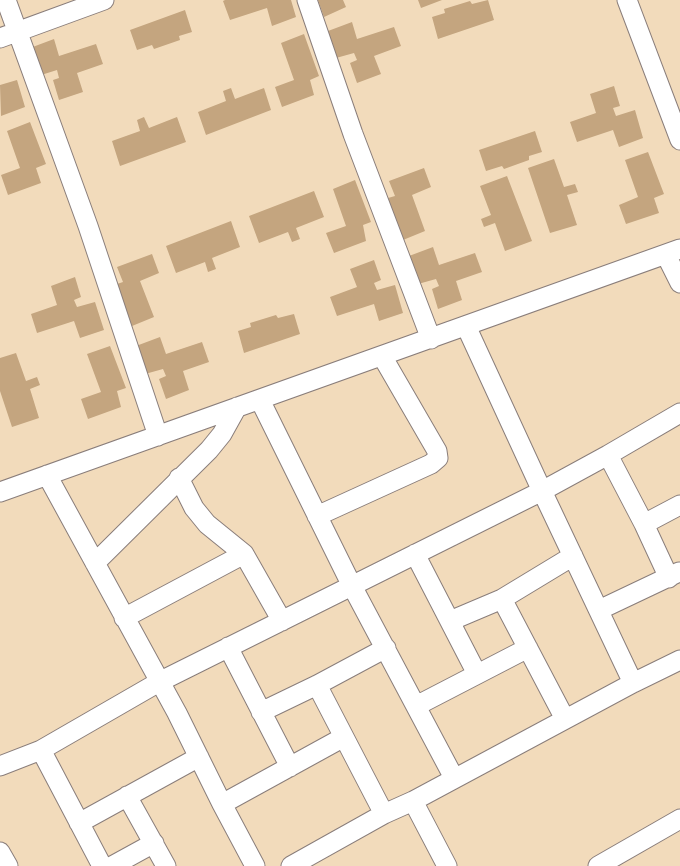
<!DOCTYPE html>
<html>
<head>
<meta charset="utf-8">
<style>
  body { margin:0 }
  canvas { display:block; background:#f2dbbb }
</style>
</head>
<body>
<canvas width="680" height="866"></canvas>
<script>
const ctx = document.querySelector('canvas').getContext('2d');
ctx.lineJoin = 'round';
function fillPath(path, color) { ctx.fillStyle = color; ctx.fill(path, 'evenodd'); }
function stroke(path, color, width, dash) { ctx.strokeStyle = color; ctx.lineWidth = width; ctx.lineCap = dash ? 'butt' : 'round'; ctx.setLineDash(dash || []); ctx.stroke(path); }
const building = new Path2D(`
  M225,0h66l5,17 -24,9 -5,-18 -37,12 -7,-19z
  M318,0h25l3,7 -22,10z
  M418,0h24l-21,8z
  M488,0l6,20 -56,19 -6,-22 13,-4 -1,-4 26,-8 2,3z
  M185,10l7,22 -13,4 1,4 -26,9 -2,-4 -15,5 -7,-20z
  M352,22l5,17 37,-12 7,19 -27,10 7,18 -24,9 -7,-20 7,-3 -3,-7 -18,5 -8,-27z
  M304,34l15,42 -9,4 4,15 -32,12 -7,-20 19,-7 -13,-37z
  M54,39l5,17 37,-12 7,20 -26,9 6,19 -24,8 -6,-20 6,-2 -2,-8 -19,6 -8,-28z
  M17,80l8,27 -24,9 -1,-31z
  M614,86l6,20 -7,2 3,8 19,-6 8,28 -24,9 -6,-17 -36,12 -7,-20 26,-9 -6,-19z
  M231,88l4,11 29,-11 7,22 -65,25 -8,-23 28,-11 -3,-10z
  M144,117l5,11 28,-11 9,25 -66,24 -8,-25 28,-10 -3,-11z
  M30,122l16,42 -10,4 5,15 -33,12 -7,-20 19,-7 -13,-37z
  M535,131l7,21 -13,4v4l-25,9 -2,-3 -16,5 -7,-21z
  M648,152l16,42 -10,4 5,15 -33,11 -7,-19 19,-8 -13,-37z
  M554,159l10,28 11,-3 3,8 -11,3 10,30 -27,8 -22,-65z
  M424,168l7,19 -19,8 13,36 -22,9 -15,-42 7,-2 -6,-15z
  M507,176l25,65 -27,10 -10,-28 -11,4 -3,-8 10,-4 -11,-29z
  M355,180l16,42 -8,3 3,16 -32,12 -8,-20 20,-7 -13,-37z
  M314,191l10,26 -28,11 4,11 -8,3 -4,-10 -29,11 -10,-27z
  M231,221l9,26 -28,11 4,11 -8,3 -3,-10 -29,11 -10,-27z
  M433,247l6,18 36,-12 7,19 -26,9 6,19 -24,9 -6,-20 7,-3 -3,-7 -18,5 -9,-28z
  M152,254l7,19 -19,8 14,36 -22,9 -15,-42 6,-2 -6,-15z
  M374,260l7,20 -7,3 3,7 18,-5 8,28 -24,8 -5,-17 -37,12 -7,-19 27,-10 -7,-18z
  M75,277l6,20 -7,3 3,7 18,-5 9,28 -24,8 -6,-17 -37,12 -6,-19 26,-9 -6,-19z
  M294,314l6,20 -56,19 -6,-22 13,-4 -1,-4 26,-8 2,3z
  M160,337l6,17 36,-12 7,20 -26,9 6,19 -23,9 -7,-20 7,-3 -3,-7 -18,5 -9,-28z
  M110,346l16,42 -9,3 4,16 -33,12 -7,-20 20,-7 -14,-38z
  M16,353l10,28 11,-4 3,8 -10,4 9,29 -27,9 -12,-36v-33z`);
const minor = new Path2D(`
  M6,0l82,226 70,210
  M307,0l46,134 78,205
  M627,0l53,140
  M0,38l104,-38
  M666,255l14,28
  M466,326l76,165 91,192
  M260,400l92,186 102,192
  M608,455l36,69 25,54
  M47,475l130,238 45,91 33,62
  M179,478l15,30 13,16 37,30 38,67
  M0,492l680,-243
  M317,516l114,-52 7,-6 -1,-7 -55,-95
  M644,524l36,-19
  M415,554l62,120
  M95,563l114,-113 13,-16 15,-27
  M502,599l63,120
  M599,610l80,-38
  M124,618l120,-64
  M450,621l52,-22 71,-43
  M228,647l62,120
  M317,685l67,129
  M416,706l112,-58
  M261,712l56,-27 69,-37
  M41,750l61,116
  M0,766l41,-16 118,-68 383,-191 66,-36 72,-42
  M127,796l39,70
  M413,801l34,65
  M222,804l122,-67
  M79,823l120,-66
  M0,852l8,14
  M112,866l42,-23
  M291,866l93,-52 29,-13 220,-118 47,-23
  M598,866l82,-47`);
fillPath(building, '#c4a57f');
stroke(minor, '#8a7e7b', 21);
stroke(minor, '#fff', 19);
</script>
</body>
</html>
